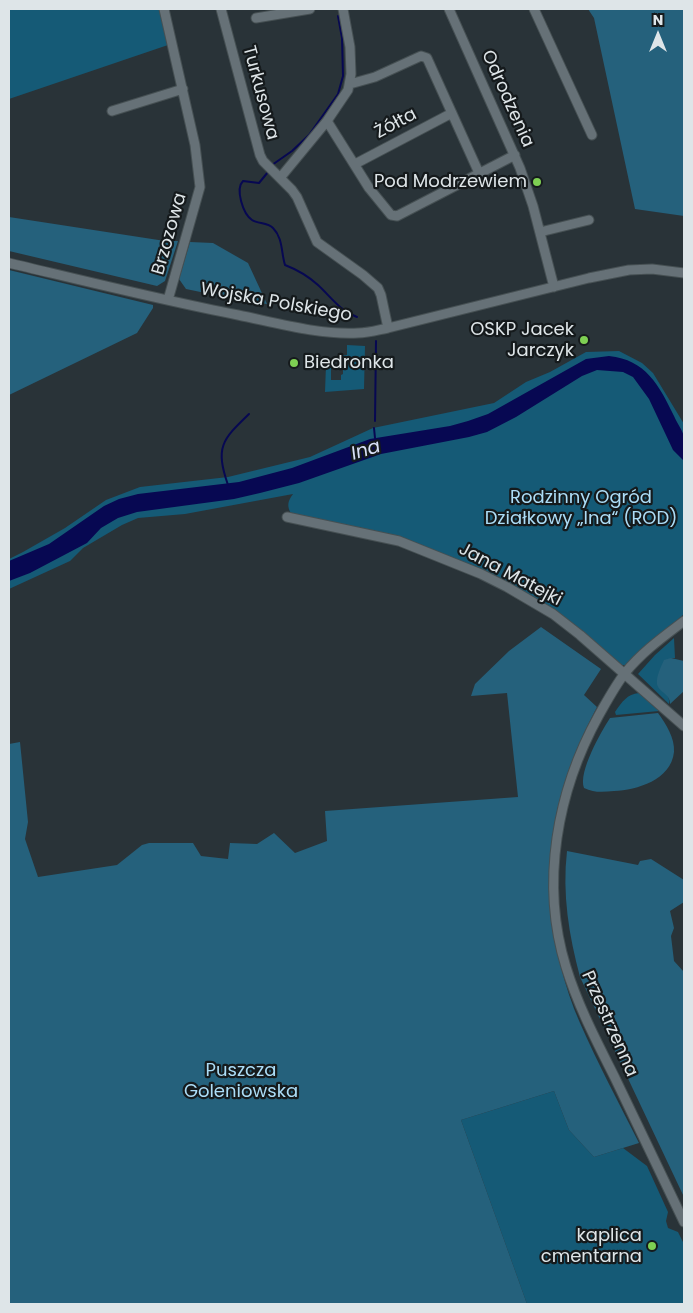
<!DOCTYPE html>
<html>
<head>
<meta charset="utf-8">
<style>
  body { margin:0 }
  #map { position:relative; width:693px; height:1313px; overflow:hidden; background:#293338; font-family:Poppins,sans-serif }
  canvas { display:block }
  .frame { position:absolute; inset:0; border:10px solid #dee5e8; pointer-events:none }
  .north { position:absolute; left:633px; top:10px; width:50px; height:50px; -webkit-text-stroke:4px #151a1c; paint-order:stroke; rotate:0deg; font-size:14px; font-weight:700; line-height:20px; text-align:center; color:#dee5e8 }
  .north::after { content:''; display:block; margin:auto; width:18px; height:22px; background:#dee5e8; clip-path:polygon(50% 0,100% 100%,50% 72%,0 100%) }
</style>
</head>
<body>
<div id="map">
<canvas width="693" height="1313"></canvas>
<div class="frame"></div>
<div class="north">N</div>
</div>
<script>
const ctx = document.querySelector('canvas').getContext('2d');
ctx.lineJoin = 'round';
function fillPath(path, color) { ctx.fillStyle = color; ctx.fill(path, 'evenodd'); }
function stroke(path, color, width, dash) { ctx.strokeStyle = color; ctx.lineWidth = width; ctx.lineCap = dash ? 'butt' : 'round'; ctx.setLineDash(dash || []); ctx.stroke(path); }
function drawText(font, color, halo, rows, align = 'center') {
  ctx.font = font + ' Poppins,sans-serif'; ctx.lineWidth = 4.5; ctx.setLineDash([]); ctx.textBaseline = 'middle'; ctx.strokeStyle = halo; ctx.fillStyle = color; for (const [text, x, y, turn = 0] of rows) {
    ctx.save(); ctx.translate(x, y); ctx.rotate((+turn || 0) * Math.PI / 180); ctx.textAlign = isNaN(turn) ? turn : align; if (halo) ctx.strokeText(text, 0, 0); ctx.fillText(text, 0, 0); ctx.restore();
  }
}
const green = new Path2D(`
  M9,9h151l8,36 -159,54z
  M347,345l18,1 -1,43 -39,3 1,-27h3v3h2v12h10v-5l2,-1v-19h4z
  M619,351l23,12 11,10 31,51v190l-57,51h-6l-64,-53 -161,-76 -104,-21c-6,-9 -4,-14 1,-21l-108,20 -47,4 -16,7 -39,23 -13,13 -61,28v-30l14,-7 42,-24 41,-28 34,-13 88,-10 82,-20 63,-29 121,-25 32,-21 24,-10 36,-20z
  M674,638l1,20h-4l-11,31c6,4 10,7 9,15l-31,-30 17,-19z
  M639,693l20,18 -43,4 -1,-3c7,-10 12,-18 24,-19z
  M554,1091l15,39 25,27 29,-9 24,18 21,46 -2,9 2,7 10,4 6,12v60h-157l-66,-184z`);
const forest = new Path2D(`
  M588,9h96v207l-49,-7 -41,-191z
  M9,217l156,24h13l-13,40 -8,5 -148,-35z
  M190,242l23,1 35,20 19,41 -23,-3 -58,-12 -7,-10z
  M9,270l144,35v3l-16,25 -128,62z
  M541,627l60,42 -17,26 13,12c-12,23 -23,47 -31,72 -27,78 -18,170 14,244 18,41 39,80 59,120l-45,14 -25,-27 -15,-39 -93,29 66,184h-518v-560l11,-2 8,80 -3,17 13,38 79,-12 25,-20 7,-2h44l8,13 27,3 2,-16 27,1 17,-11 21,20 32,-12 -2,-30 193,-14 -11,-104 -36,3 4,-12 34,-33z
  M671,658l13,3v30l-14,13c0,-11 -11,-11 -13,-20 -1,-8 4,-17 7,-24z
  M658,713c8,11 17,25 16,39 -3,28 -37,38 -60,39 -11,1 -20,2 -30,-3 -6,-16 17,-56 26,-70z
  M567,851l71,14 2,-4 11,-2 33,21v22l-14,9 4,17 -3,8 3,25 10,11v225l-104,-220c-11,-41 -18,-83 -13,-126z`);
const water = new Path2D(`
  M609,356c37,4 50,29 65,60 3,7 9,15 10,21 2,7 0,17 0,24l-11,-11 -24,-51 -16,-22 -10,-5 -26,-2 -15,6 -66,41 -29,15 -18,5 -88,17 -82,29 -39,10 -26,6 -97,13 -19,6 -17,10 -14,15 -57,30 -21,8v-20l40,-17 55,-38 15,-7 19,-5 101,-12 53,-14 78,-29 80,-13 18,-5 20,-7 98,-55z`);
const stream = new Path2D(`
  M272,165l20,-14 17,-16 29,-41 5,-18 -1,-38 -4,-22
  M268,172l-9,11 -16,-2c-8,8 0,33 9,39 6,4 16,2 21,8 10,10 8,24 12,37 13,5 23,11 33,20 13,12 22,26 39,32
  M375,421l1,-80
  M374,428l1,10
  M228,485c-13,-38 -6,-45 21,-71`);
const minor = new Path2D(`
  M164,9l31,136 5,42 -32,113
  M221,9l39,146 3,6 17,17
  M343,9l7,38 1,27 -3,16 -21,31 -47,57 12,12 5,7 20,45 46,33 15,13 3,7 7,33
  M449,9l71,159 13,38 21,81
  M534,9l58,126
  M256,18l54,-9
  M350,84l25,-7 46,-21 6,2 52,115
  M112,111l71,-22
  M327,121l42,67 22,27 6,1 118,-61
  M355,164l97,-51
  M540,232l49,-12
  M9,263c76,18 152,37 229,52 39,8 81,20 120,18 11,0 20,-3 30,-5l201,-50 40,-8 23,-1 32,4
  M287,517l112,24 82,33 26,13 46,27 27,21 104,91
  M684,621c-21,16 -42,31 -59,52 -10,13 -18,28 -26,42 -42,76 -59,168 -33,252 12,39 31,75 49,111 23,48 46,96 69,144`);
const markers = [
  [537,182,5,"#7ed053"],
  [584,340,5,"#7ed053"],
  [294,363,5,"#7ed053"],
  [652,1246,5,"#7ed053"]
];
const streetNames = [
  ["Turkusowa",260,93,75],
  ["Odrodzenia",507,99,66],
  ["Żółta",396,124,-28],
  ["Brzozowa",170,234,-74],
  ["Wojska Polskiego",276,303,10],
  ["Jana Matejki",510,575,28],
  ["Przestrzenna",609,1024,66]
];
const poiNames = [
  ["Pod Modrzewiem",527,182],
  ["OSKP Jacek",574,330],
  ["Jarczyk",574,351],
  ["Biedronka",304,363,"left"],
  ["kaplica",642,1236],
  ["cmentarna",642,1257]
];
const parkNames = [
  ["Rodzinny Ogród",581,498],
  ["Działkowy „Ina“ (ROD)",581,519],
  ["Puszcza",241,1071],
  ["Goleniowska",241,1092]
];
const waterNames = [
  ["Ina",366,451,-17]
];
fillPath(green, '#155a76');
fillPath(forest, '#25617c');
fillPath(water, '#070852');
stroke(stream, '#070852', 2);
stroke(minor, '#465053', 11);
stroke(minor, '#667177', 9);
for (const [x, y, r, color] of markers) { const dot = new Path2D(); dot.arc(x, y, r, 0, 2 * Math.PI); ctx.fillStyle = color; ctx.fill(dot); stroke(dot, '#151a1c', 2); }
drawText('18px', '#dee5e8', '#151a1c', streetNames);
drawText('18px', '#dee5e8', '#151a1c', poiNames, 'right');
drawText('18px', '#acddf7', '#151a1c', parkNames);
drawText('italic 19px', '#d9e1f7', '#151a1c', waterNames);
</script>
</body>
</html>
